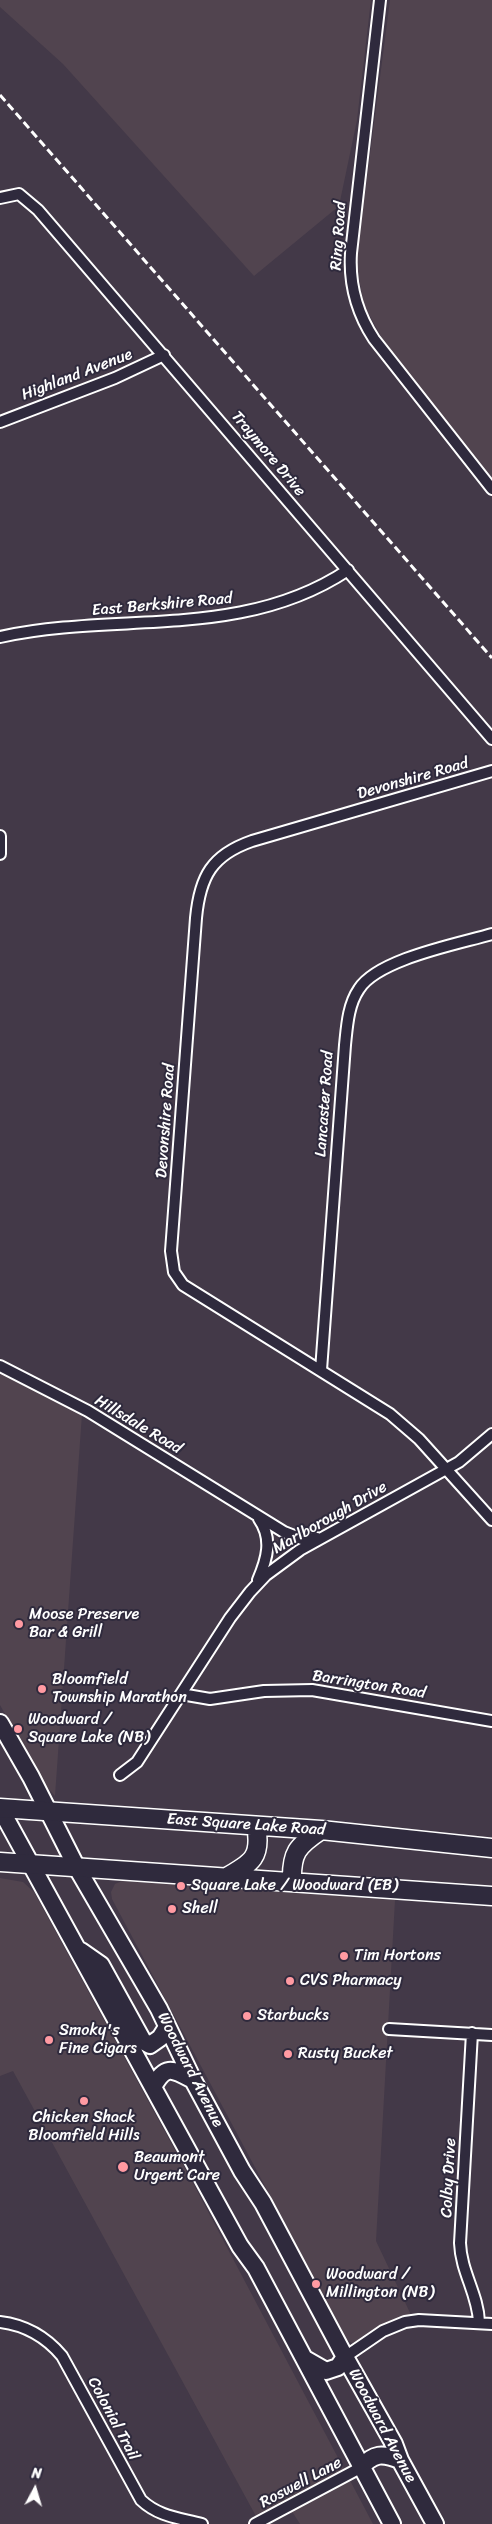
<!DOCTYPE html>
<html>
<head>
<meta charset="utf-8">
<style>
  body { margin:0 }
  #map { position:relative; width:492px; height:2524px; overflow:hidden; background:#433948; font-family:Sriracha,sans-serif }
  canvas { display:block }
  .north { position:absolute; left:10px; top:2464px; width:50px; height:50px; -webkit-text-stroke:4px #2f2a3d; paint-order:stroke; rotate:6deg; font-size:14px; font-weight:700; line-height:20px; text-align:center; color:#fff }
  .north::after { content:''; display:block; margin:auto; width:18px; height:22px; background:#fff; clip-path:polygon(50% 0,100% 100%,50% 72%,0 100%) }
</style>
</head>
<body>
<div id="map">
<canvas width="492" height="2524"></canvas>
<div class="north">N</div>
</div>
<script>
const ctx = document.querySelector('canvas').getContext('2d');
ctx.lineJoin = 'round';
function fillPath(path, color) { ctx.fillStyle = color; ctx.fill(path, 'evenodd'); }
function stroke(path, color, width, dash) { ctx.strokeStyle = color; ctx.lineWidth = width; ctx.lineCap = dash ? 'butt' : 'round'; ctx.setLineDash(dash || []); ctx.stroke(path); }
function drawText(font, color, halo, rows, align = 'center') {
  ctx.font = font + ' Sriracha,sans-serif'; ctx.lineWidth = 4; ctx.setLineDash([]); ctx.textBaseline = 'middle'; ctx.strokeStyle = halo; ctx.fillStyle = color; for (const [text, x, y, turn = 0] of rows) {
    ctx.save(); ctx.translate(x, y); ctx.rotate((+turn || 0) * Math.PI / 180); ctx.textAlign = isNaN(turn) ? turn : align; if (halo) ctx.strokeText(text, 0, 0); ctx.fillText(text, 0, 0); ctx.restore();
  }
}
const built = new Path2D(`
  M0,0h371l-14,120 -18,86 -85,70 -191,-212 -63,-57z
  M390,0h102v478l-108,-136 -20,-37 -8,-42z
  M0,1372l82,42 -27,382 -10,-11 -45,-80z
  M0,1878l23,4 11,10 160,293 179,339h-73l-7,-11 -36,5 -244,-447 -13,5z
  M122,1881l273,19 -19,341 36,76 -54,24 -6,2 -5,-3 -235,-441 -1,-7 4,-8z`);
const minor = new Path2D(`
  M380,0l-29,253c-2,31 6,60 23,86l118,150
  M0,198l19,-4 19,16 454,529
  M0,422l115,-44 49,-23
  M0,637c118,-26 241,4 348,-67
  M492,771l-240,70c-40,14 -52,35 -56,77l-25,333 3,21 9,13 207,129 29,25 73,81
  M0,836v18
  M0,1366l88,45 196,121 18,7 15,-1
  M321,1370l24,-325c2,-19 3,-40 14,-56 19,-30 99,-45 133,-55
  M258,1580c9,-21 15,-41 1,-61
  M181,1694l29,5 54,-8 48,-1 180,31
  M120,1775l17,-13 93,-144 20,-26 16,-17 34,-25 159,-88 33,-28
  M389,2029l103,6
  M472,2033l-12,210c1,29 18,51 19,79
  M0,2322c25,3 46,15 62,34l79,144c18,17 39,18 61,24
  M345,2357l38,-26 22,-9 14,-2 73,4
  M255,2524l105,-56`);
const primary = new Path2D(`
  M0,1723l31,54 46,91 82,141 34,71 49,91 21,32 82,154 49,87 6,16 35,64
  M0,1808l240,438 16,22 136,256
  M81,1951l20,14 42,76 7,4 10,-7 7,-11
  M153,2087c13,-23 19,-18 40,-7
  M305,2359l21,12 12,-4 7,-10
  M360,2468c14,-15 22,-15 40,-8`);
const trunk = new Path2D(`
  M0,1808l321,22 171,18
  M0,1862l492,34
  M225,1878c27,-15 37,-21 31,-52
  M292,1882c-1,-29 5,-36 29,-52`);
const rail = new Path2D(`
  M0,95l492,563`);
const markers = [
  [19,1624,5,"#ff9aa2"],
  [42,1689,5,"#ff9aa2"],
  [18,1729,5,"#ff9aa2"],
  [181,1886,5,"#ff9aa2"],
  [172,1909,5,"#ff9aa2"],
  [344,1956,5,"#ff9aa2"],
  [290,1981,5,"#ff9aa2"],
  [247,2016,5,"#ff9aa2"],
  [49,2040,5,"#ff9aa2"],
  [288,2054,5,"#ff9aa2"],
  [84,2101,5,"#ff9aa2"],
  [123,2167,6,"#ff9aa2"],
  [316,2284,5,"#ff9aa2"]
];
const streetNames = [
  ["Ring Road",339,236,-86],
  ["Highland Avenue",77,375,-21],
  ["Traymore Drive",268,454,50],
  ["East Berkshire Road",162,605,-5],
  ["Devonshire Road",413,779,-16],
  ["Lancaster Road",325,1104,-86],
  ["Devonshire Road",166,1121,-86],
  ["Hillsdale Road",138,1425,31],
  ["Marlborough Drive",330,1518,-30],
  ["Barrington Road",369,1685,9],
  ["East Square Lake Road",246,1825,4],
  ["Woodward Avenue",190,2070,63],
  ["Colby Drive",449,2178,-87],
  ["Colonial Trail",113,2419,62],
  ["Woodward Avenue",382,2426,62],
  ["Roswell Lane",301,2483,-28]
];
const poiNames = [
  ["Moose Preserve",29,1615],
  ["Bar & Grill",29,1633],
  ["Bloomfield",52,1680],
  ["Township Marathon",52,1698],
  ["Woodward /",28,1720],
  ["Square Lake (NB)",28,1738],
  ["Square Lake / Woodward (EB)",191,1886],
  ["Shell",182,1909],
  ["Tim Hortons",354,1956],
  ["CVS Pharmacy",300,1981],
  ["Starbucks",257,2016],
  ["Smoky's",59,2031],
  ["Fine Cigars",59,2049],
  ["Rusty Bucket",298,2054],
  ["Chicken Shack",84,2118,"center"],
  ["Bloomfield Hills",84,2136,"center"],
  ["Beaumont",134,2158],
  ["Urgent Care",134,2176],
  ["Woodward /",326,2275],
  ["Millington (NB)",326,2293]
];
fillPath(built, '#51444f');
stroke(minor, '#fff', 14);
stroke(primary, '#fff', 20);
stroke(trunk, '#fff', 21);
stroke(minor, '#2f2a3d', 10);
stroke(primary, '#2f2a3d', 16);
stroke(trunk, '#2f2a3d', 18);
stroke(rail, '#fff', 3, [8, 4]);
for (const [x, y, r, color] of markers) { const dot = new Path2D(); dot.arc(x, y, r, 0, 2 * Math.PI); ctx.fillStyle = color; ctx.fill(dot); stroke(dot, '#2f2a3d', 2); }
drawText('16px', '#fff', '#2f2a3d', streetNames);
drawText('16px', '#fff', '#2f2a3d', poiNames, 'left');
</script>
</body>
</html>
